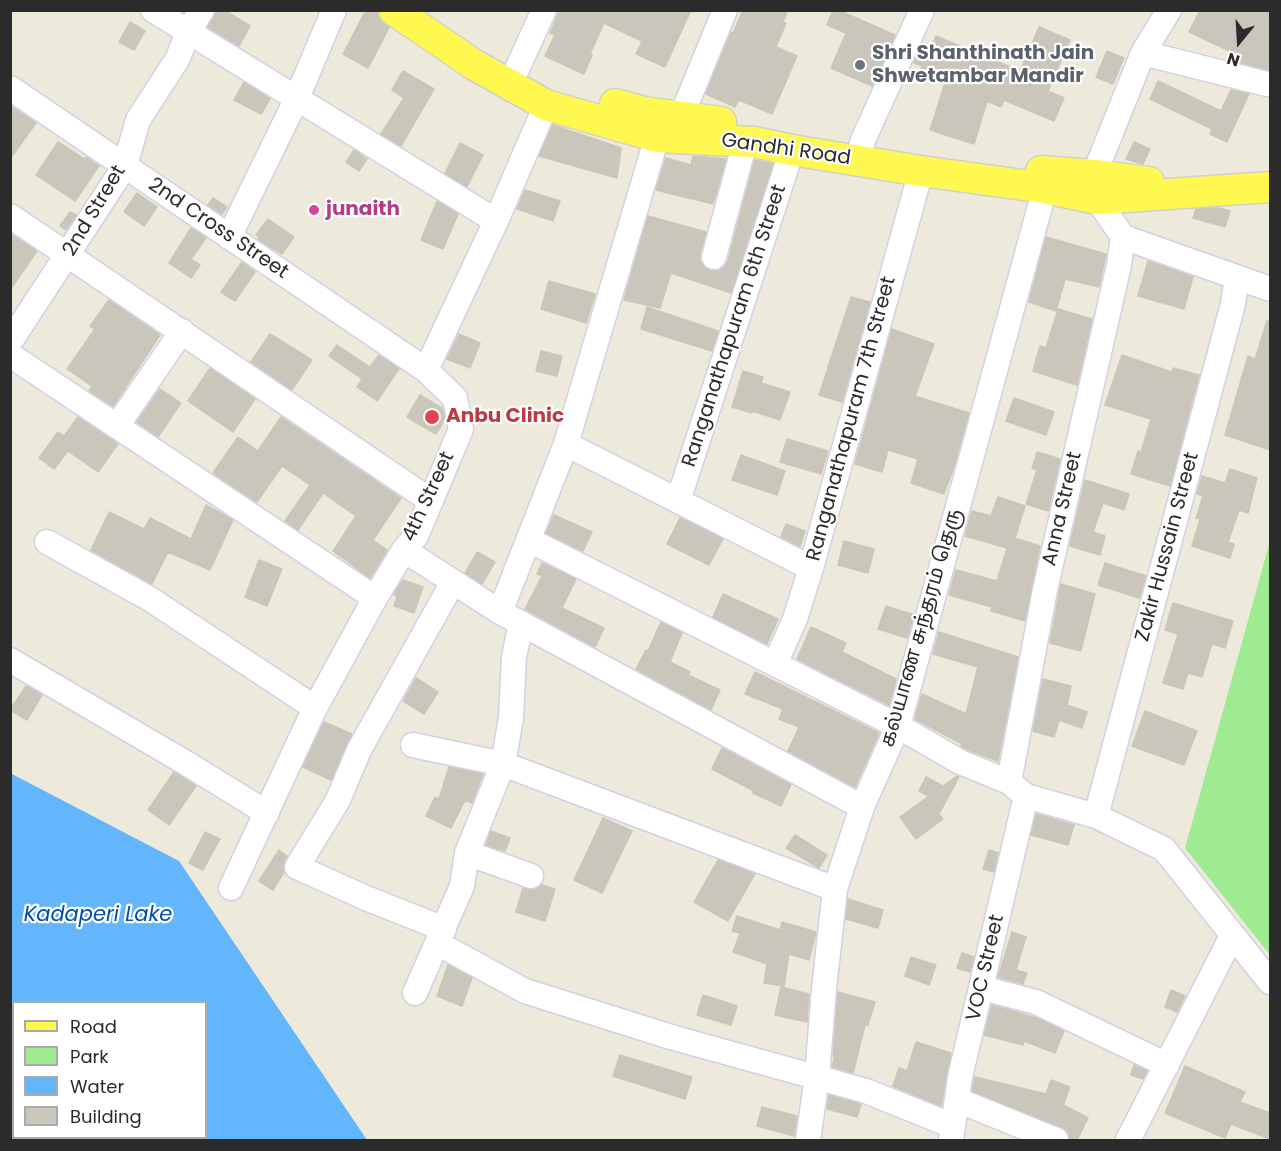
<!DOCTYPE html>
<html>
<head>
<meta charset="utf-8">
<style>
  body { margin:0 }
  #map { position:relative; width:1281px; height:1151px; overflow:hidden; background:#eeeadb; font-family:Poppins,sans-serif }
  canvas { display:block }
  .frame { position:absolute; inset:0; border:12px solid #2b2b2b; pointer-events:none }
  .legend { position:absolute; left:12px; top:1001px; width:195px; height:138px; box-sizing:border-box; background:#fff; border:2px solid #aaa; margin:0; padding:8px 10px; list-style:none; font-size:18px; color:#2b2b2b }
  .legend li { display:flex; align-items:center; gap:12px; height:30px }
  .legend b { width:30px; border:2px solid #aaa }
  .north { position:absolute; left:1209px; top:12px; width:60px; height:60px; -webkit-text-stroke:4px #fff; paint-order:stroke; rotate:198deg; font-size:16px; font-weight:700; line-height:24px; text-align:center; color:#2b2b2b }
  .north::after { content:''; display:block; margin:auto; width:21px; height:27px; background:#2b2b2b; clip-path:polygon(50% 0,100% 100%,50% 72%,0 100%) }
</style>
</head>
<body>
<div id="map">
<canvas width="1281" height="1151"></canvas>
<div class="frame"></div>
<ul class="legend">
<li><b style="height:8px;background:#fff850"></b>Road</li>
<li><b style="height:16px;background:#9feb92"></b>Park</li>
<li><b style="height:16px;background:#63b5fc"></b>Water</li>
<li><b style="height:16px;background:#cac6bb"></b>Building</li>
</ul>
<div class="north">N</div>
</div>
<script>
const ctx = document.querySelector('canvas').getContext('2d');
ctx.lineJoin = 'round';
function fillPath(path, color) { ctx.fillStyle = color; ctx.fill(path, 'evenodd'); }
function stroke(path, color, width, dash) { ctx.strokeStyle = color; ctx.lineWidth = width; ctx.lineCap = dash ? 'butt' : 'round'; ctx.setLineDash(dash || []); ctx.stroke(path); }
function drawText(font, color, halo, rows, align = 'center') {
  ctx.font = font + ' Poppins,"Noto Sans Tamil",sans-serif'; ctx.lineWidth = 4.5; ctx.setLineDash([]); ctx.textBaseline = 'middle'; ctx.strokeStyle = halo; ctx.fillStyle = color; for (const [text, x, y, turn = 0] of rows) {
    ctx.save(); ctx.translate(x, y); ctx.rotate((+turn || 0) * Math.PI / 180); ctx.textAlign = isNaN(turn) ? turn : align; if (halo) ctx.strokeText(text, 0, 0); ctx.fillText(text, 0, 0); ctx.restore();
  }
}
const green = new Path2D(`
  M1270,541v414l-85,-107z`);
const water = new Path2D(`
  M10,773l169,88 188,279h-356zM14,1002h192v136h-192z`);
const building = new Path2D(`
  M216,10h8l26,16 -11,20 -31,-19z
  M366,10h11l2,8 10,10 -21,40 -25,-14z
  M560,10h131l-26,57 -29,-13 6,-13 -38,-18 -14,31 2,1 -8,19 -39,-18 10,-21 -5,-2z
  M743,10h45l-5,12 3,1 -10,24 21,9 -25,58 -33,-14 -4,7 -29,-13 25,-62 2,1z
  M833,10h5l57,25 -23,51 -41,-18 15,-35 -19,-8z
  M1200,10h70v60l-37,-9 3,-7 -47,-22z
  M130,22l15,9 -11,19 -15,-8z
  M1039,27l31,13 -22,51 16,7 -10,23 -50,-21 -3,7 -14,-6 -13,43 -44,-14 15,-47 -25,-11 2,-6 -8,-3 7,-17 9,4 6,-14 84,35z
  M1107,51l17,7 -11,26 -17,-7z
  M403,71l31,18 -33,57 -20,-12 23,-36 -12,-8z
  M1158,81l63,30 10,-21 18,4 -22,48 -17,-8 2,-5 -62,-30z
  M244,82l26,17 -9,15 -27,-14z
  M10,106l26,17 -26,36z
  M553,125l68,23 -4,30 -78,-22z
  M58,142l26,17 2,-2 13,9 -24,35 -39,-26z
  M1134,142l16,7 -7,15 -17,-5z
  M460,143l23,12 -16,32 -22,-14z
  M354,150l13,9 -8,12 -13,-9z
  M693,156l33,3 -13,45 -57,-14 10,-32 25,7z
  M755,160l18,4 -42,129 -60,-20 -11,35 -36,-8 24,-84 58,16 -6,21v8l4,6 7,4h7l6,-4 4,-6z
  M525,190l35,11 -7,20 -36,-12z
  M137,193l20,14 -13,19 -20,-14z
  M213,198l14,9 -5,7 -14,-9z
  M437,201l21,13 -15,35 -22,-9z
  M1219,208l11,3 -5,16 -32,-9 3,-9z
  M70,212l6,3 -10,15 -6,-4z
  M268,219l26,18 -12,17 -24,-15 1,-2 -3,-2z
  M191,228l15,10 -15,21 9,6 -9,13 -22,-15z
  M10,234l27,17 -27,39z
  M1046,237l60,17 -7,33 -34,-8 -9,32 -27,-9z
  M1148,261l45,16 -9,32 -46,-13z
  M242,262l13,10 -20,29 -14,-9z
  M549,281l46,13 -9,29 -45,-14z
  M851,297l19,5 -28,100 -23,-7z
  M109,300l51,35 -47,71 -24,-15 3,-5 -25,-17 28,-40 -5,-3z
  M647,307l71,24 -6,20 -71,-22z
  M1058,309l34,10 -15,66 -44,-14 7,-25 6,2z
  M1267,321h3v129l-45,-15 23,-79 7,3z
  M892,329l42,15 -19,52 54,17 -16,57 -9,24 -33,-11 7,-24 -30,-9 -6,22 -27,-8z
  M270,334l42,26 -20,30 -41,-28z
  M459,334l21,9 -10,25 -23,-9z
  M337,345l33,22 9,-12 20,14 -22,32 -20,-14 5,-8 -33,-23z
  M541,351l21,5 -5,20 -21,-5z
  M1122,355l50,17 1,-4 26,7 -29,111 -39,-12 7,-23 3,1 10,-33 -46,-14z
  M210,368l45,31 -22,33 -45,-31z
  M743,371l20,6 -2,6 29,9 -10,28 -28,-9v2l-20,-6z
  M160,389l21,14 -23,34 -21,-15z
  M420,395l22,13 3,11 -9,15 -29,-17z
  M1014,398l40,14 -8,23 -40,-14z
  M78,417l40,27 -20,28 -30,-21 -14,18 -15,-11 19,-26 6,4z
  M281,417l120,81 -28,42 14,10 -17,28 -37,-27 23,-35 -33,-23 -25,37 -13,-9 25,-36 -28,-19 -25,36 -44,-29 25,-36 20,14z
  M787,439l41,12 -7,23 -41,-12z
  M1037,452l23,7 -12,52 -22,-7 11,-34 -5,-2z
  M741,455l44,16 -8,24 -45,-15z
  M1230,469l27,9 -9,35 -9,-3 -11,32 6,2 -4,14 -38,-12 8,-27 -4,-1 7,-22 -6,-2 5,-18 23,7z
  M1085,480l44,14 -5,16 -21,-7 -10,29 12,4 -5,19 -30,-9z
  M998,497l27,9 -10,32 25,8 -15,75 -34,-10 1,-4 -43,-12 7,-25 41,11 10,-33 -42,-12 7,-25 19,5z
  M206,505l27,15 -23,50 -42,-18 -16,32 -61,-34 18,-38 35,17 6,-11 41,21z
  M554,515l38,17 -9,19 -37,-18z
  M680,518l43,21 -14,26 -42,-21z
  M786,524l19,7 -5,15 -19,-9z
  M844,541l30,8 -6,24 -30,-8z
  M477,552l18,10 -13,22 -17,-11z
  M259,560l23,9 -15,37 -22,-9z
  M542,563l34,16 -14,29 42,20 -9,19 -70,-38 17,-33 -5,-2z
  M1105,563l41,13 -7,22 -41,-13z
  M403,580l20,7 -9,26 -20,-7 3,-9 -3,-3z
  M1061,584l34,10 -14,57 -31,-8z
  M723,594l55,25 -11,25 -54,-27z
  M1173,603l60,18 -8,27 -13,-4 -10,33 -14,-4 -5,16 -20,-6 15,-49 -13,-4z
  M886,606l28,9 -7,23 -29,-9z
  M661,622l21,11 -12,29 20,10 -2,3 32,15 -9,20 -75,-41 10,-19 2,1z
  M811,627l35,16 -4,9 54,27 -7,26 -92,-46z
  M939,632l79,25 -20,104 -32,-12 -5,-3 1,-2 -47,-25 7,-25 44,20 12,-47 -45,-13z
  M755,672l124,61 -24,54 -67,-36 11,-24 -20,-8 4,-10 -38,-15z
  M416,678l22,14 -14,22 -21,-13z
  M1043,679l28,7 -4,19 20,7 -5,16 -23,-8 -5,17 -21,-6z
  M26,686l16,9 -15,25 -17,-10z
  M1145,711l52,20 -13,34 -52,-19z
  M324,722l28,12 -21,46 -28,-13z
  M722,748l69,37 -10,21 -28,-13 1,-2 -42,-22z
  M449,767l34,7 -11,29 -7,-3 -14,28 -25,-12 9,-19 4,2z
  M174,772l22,14 -27,39 -21,-15z
  M957,776l2,1 -20,37 4,5 -27,20 -16,-22 29,-21 -10,-5 7,-14 17,9z
  M1036,814l38,11 -6,20 -37,-10z
  M603,818l29,13 -30,62 -28,-13z
  M491,831l19,7 -5,13 -19,-6z
  M205,832l15,7 -17,31 -14,-7z
  M795,835l32,20 -8,13 -33,-20z
  M279,850l8,6 -4,11 1,5 -11,18 -14,-9z
  M989,850l9,3 -4,19 -11,-3z
  M718,860l37,14 -27,47 -34,-19z
  M542,885l13,4 -10,32 -29,-9 7,-24 10,2z
  M848,899l35,11 -5,18 -32,-9z
  M737,916l43,14 2,-8 34,10 -7,28 -20,-6 -5,32 -20,-3 3,-19 -34,-12 7,-19 -8,-2z
  M1012,932l14,5 -10,33 11,3 -4,11 -25,-7z
  M962,953l12,4 -4,15 -13,-4z
  M911,957l25,8 -7,20 -24,-9z
  M448,965l24,13 -10,28 -25,-10z
  M781,987l28,7 -2,28 -32,-7z
  M1171,990l14,6 -8,16 -12,-5z
  M838,992l37,10 -7,23h-3l-12,48 -21,-6 3,-11h-2z
  M703,995l34,11 -6,19 -34,-10z
  M992,1005l45,13 27,13 -9,22 -31,-12 -1,4 -39,-10z
  M916,1042l35,11 -10,53 -48,-20 6,-18 8,3z
  M620,1055l72,22 -7,22 -72,-23z
  M1134,1065l13,6 -4,8 -12,-4z
  M1185,1066l60,26 -5,10 30,11v26l-39,-15 -6,14 -60,-25z
  M975,1077l71,17 5,-14 19,7 -7,18 25,13 -11,22h-7l-2,-8 -7,-5 -89,-36z
  M829,1095l32,9 -4,13 -30,-8z
  M762,1107l35,9 -3,20 -37,-10z`);
const minor = new Path2D(`
  M153,10l343,211
  M1169,10l-26,43 -49,122 3,24 26,38 147,52
  M1143,53l124,31
  M517,69l27,-59
  M10,88l416,282
  M681,117l44,-107
  M857,160l6,-20 59,-130
  M10,216l421,285
  M229,237l68,-139 37,-88
  M714,257l31,-115
  M10,342l115,-176 13,-46 40,-62 10,-26 14,-22
  M10,355l365,243
  M117,426l65,-95
  M566,444l245,124
  M678,501l114,-351
  M529,540l369,186 62,36 49,20 17,14 70,20 68,33 106,133
  M47,542l103,57 165,109
  M404,550l96,62 362,195
  M500,612l66,-168 96,-324
  M10,660l176,103 81,50
  M775,664l20,-45 16,-51 110,-397
  M413,745l90,19 332,125
  M1009,782l36,-192 74,-325 4,-28
  M1096,816l137,-512 4,-27
  M467,853l64,23
  M231,888l84,-180 60,-110 29,-48 12,-14 45,-107 -6,-31 -29,-28 70,-149 50,-116
  M444,929l-78,-31 -69,-31 41,-67 21,-50 94,-168
  M437,943l88,48 146,46 195,54 87,35
  M982,988l54,14 131,63
  M415,993l47,-107 5,-33 36,-89 8,-46 3,-61 7,-34
  M957,1100l99,40
  M808,1140l9,-63 7,-88 11,-100 27,-82 36,-81 147,-538
  M951,1140l9,-63 66,-281
  M1128,1140l104,-204`);
const major = new Path2D(`
  M394,10l79,54 73,41 112,32 96,5 38,8 129,21 124,17 52,11 173,-12
  M615,104l29,8 77,10
  M1041,171l53,4 55,7`);
const markers = [
  [860,65,6,"#6b7280"],
  [314,210,6,"#d1479c"],
  [432,417,8,"#e0444e"]
];
const worshipNames = [
  ["Shri Shanthinath Jain",872,54],
  ["Shwetambar Mandir",872,77]
];
const streetNames = [
  ["Gandhi Road",786,150,8],
  ["2nd Street",95,211,-59],
  ["2nd Cross Street",218,229,34],
  ["Ranganathapuram 6th Street",735,326,-72],
  ["Ranganathapuram 7th Street",852,419,-75],
  ["4th Street",429,497,-65],
  ["Anna Street",1063,509,-77],
  ["Zakir Hussain Street",1168,547,-75],
  ["கல்யாண சுந்தரம் தெரு",922,628,-74],
  ["VOC Street",986,968,-77]
];
const hotelNames = [
  ["junaith",326,210]
];
const healthNames = [
  ["Anbu Clinic",446,417]
];
const waterNames = [
  ["Kadaperi Lake",98,916]
];
fillPath(green, '#9feb92');
fillPath(water, '#63b5fc');
fillPath(building, '#cac6bb');
stroke(building, '#cac7b5', 1.5);
stroke(minor, '#d1d0e5', 27);
stroke(major, '#d0d0d0', 33);
stroke(minor, '#fff', 24);
stroke(major, '#fff850', 30);
for (const [x, y, r, color] of markers) { const dot = new Path2D(); dot.arc(x, y, r, 0, 2 * Math.PI); ctx.fillStyle = color; ctx.fill(dot); stroke(dot, '#fff', 2); }
drawText('bold 20px', '#5b616d', '#fff', worshipNames, 'left');
drawText('20px', '#2b2b2b', '#fff', streetNames);
drawText('bold 20px', '#b23c85', '#fff', hotelNames, 'left');
drawText('bold 20px', '#be3a42', '#fff', healthNames, 'left');
drawText('italic 21px', '#004eaa', '#fff', waterNames);
</script>
</body>
</html>
